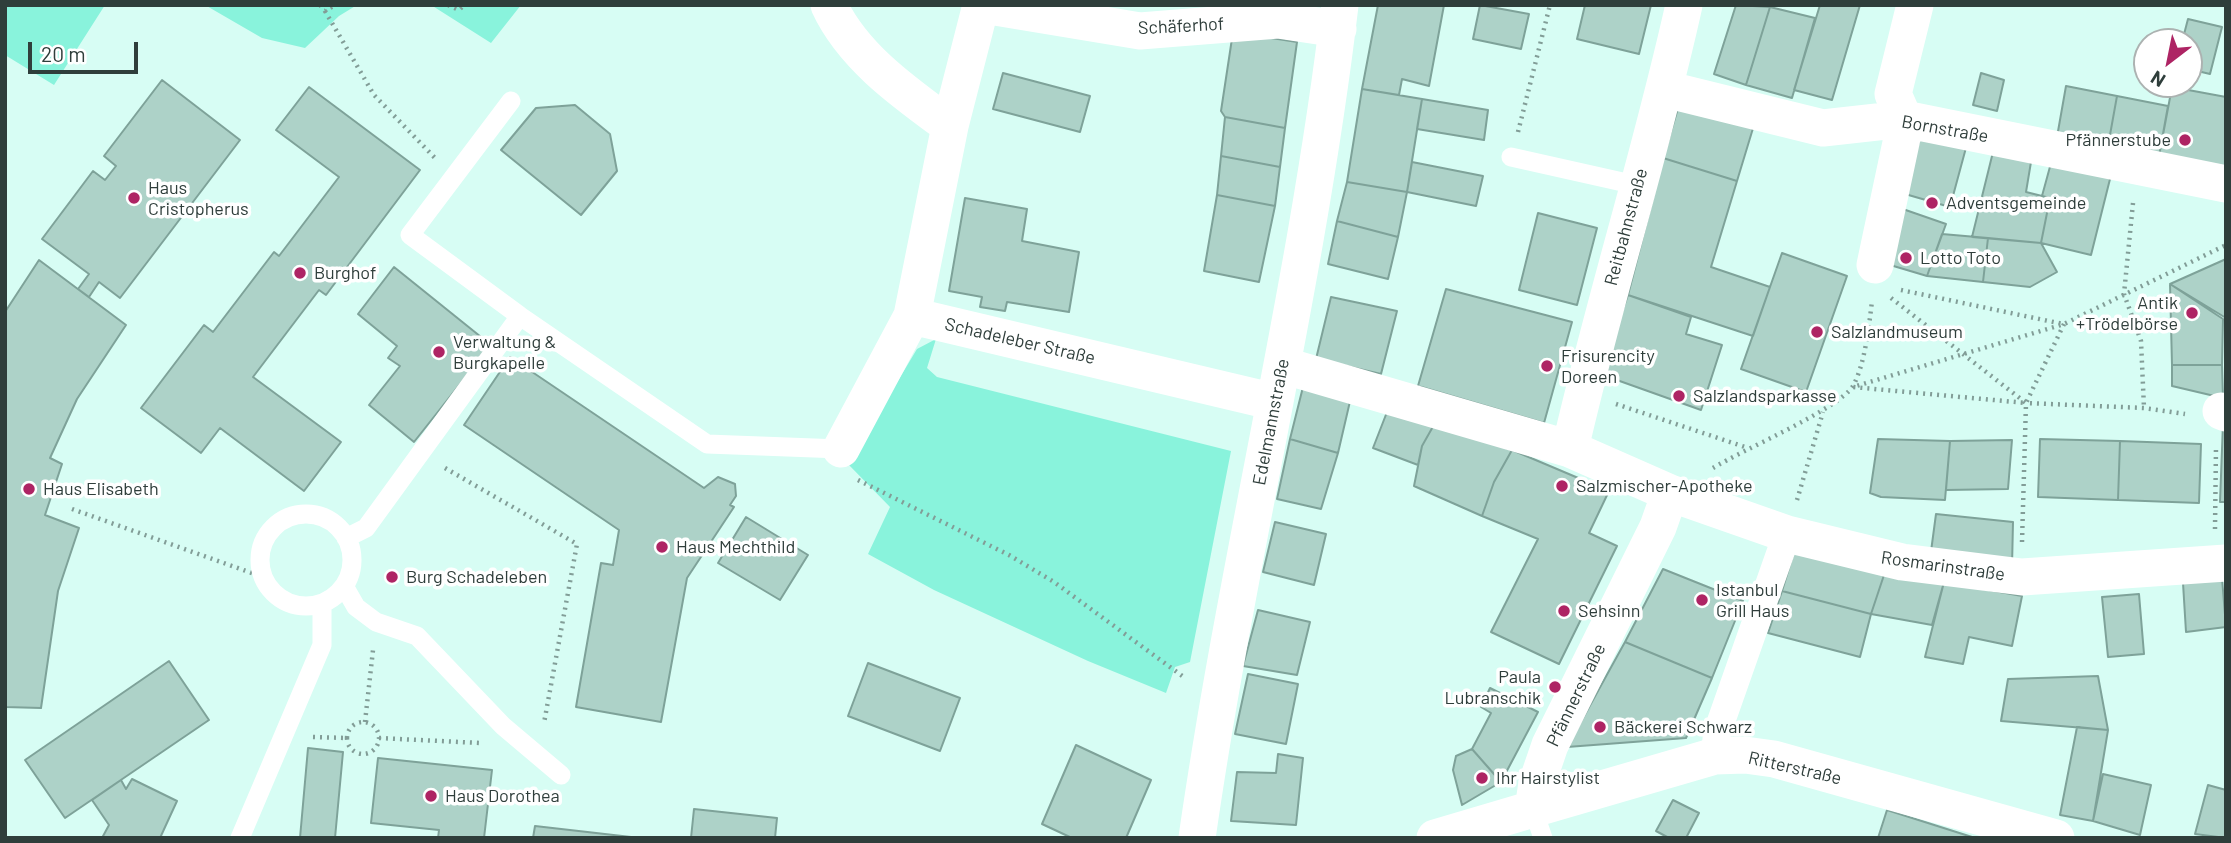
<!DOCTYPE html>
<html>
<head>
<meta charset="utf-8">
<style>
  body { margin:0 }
  #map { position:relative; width:2231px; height:843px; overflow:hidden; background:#d7fdf4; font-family:Barlow,sans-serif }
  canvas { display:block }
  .frame { position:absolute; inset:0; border:7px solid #2f3e3b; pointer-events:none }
  .north { position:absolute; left:2133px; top:28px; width:70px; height:70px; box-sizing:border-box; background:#fff; border:2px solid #acb2b1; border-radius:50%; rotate:212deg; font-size:19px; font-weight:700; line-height:28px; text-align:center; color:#2f3e3b }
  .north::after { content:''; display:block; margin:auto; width:24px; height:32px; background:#ae2464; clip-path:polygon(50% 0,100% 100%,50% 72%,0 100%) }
  .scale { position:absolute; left:28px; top:42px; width:110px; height:32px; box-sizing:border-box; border:4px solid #2f3e3b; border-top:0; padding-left:9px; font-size:21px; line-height:24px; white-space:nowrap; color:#2f3e3b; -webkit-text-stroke:5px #fff; paint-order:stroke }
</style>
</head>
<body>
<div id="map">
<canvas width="2231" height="843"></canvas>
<div class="frame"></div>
<div class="north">N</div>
<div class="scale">20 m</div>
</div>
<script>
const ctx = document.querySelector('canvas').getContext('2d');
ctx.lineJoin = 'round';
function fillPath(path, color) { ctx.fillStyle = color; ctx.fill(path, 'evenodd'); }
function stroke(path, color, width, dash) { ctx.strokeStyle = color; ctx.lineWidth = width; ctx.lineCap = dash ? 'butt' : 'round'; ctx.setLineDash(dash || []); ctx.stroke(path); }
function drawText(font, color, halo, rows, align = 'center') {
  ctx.font = font + ' Barlow,sans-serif'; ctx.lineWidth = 7; ctx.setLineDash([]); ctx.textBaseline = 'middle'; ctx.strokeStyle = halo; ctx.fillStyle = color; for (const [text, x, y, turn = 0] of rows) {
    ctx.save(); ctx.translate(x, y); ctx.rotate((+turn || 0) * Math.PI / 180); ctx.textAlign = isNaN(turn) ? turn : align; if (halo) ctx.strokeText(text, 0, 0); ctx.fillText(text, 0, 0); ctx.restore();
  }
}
const green = new Path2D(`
  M7,5h98l-51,80 -49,-30z
  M205,5h152l-18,11 -34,32 -43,-10z
  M431,5h90l-30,38z
  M936,339l-9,29 10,9 294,74 -41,211 -15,5 -9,26 -78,-32 -154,-71 -66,-36 22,-47 -42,-43 69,-115z`);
const building = new Path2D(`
  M1378,5h66l-15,81 -27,-7 -3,16 -37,-6z
  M1480,5l49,9 -8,35 -48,-10z
  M1585,5h66l-12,49 -62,-15z
  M1736,5l34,2 -24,78 -32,-11z
  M1820,5h40l-28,95 -38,-10z
  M1770,7l45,11 -23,80 -46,-13z
  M2188,19l34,8 -12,47 -21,-5v-27h-7z
  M1233,32l64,10 -12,86 -60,-11 -4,-6z
  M1003,73l87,23 -10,36 -87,-23z
  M1981,73l23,7 -7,31 -24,-6z
  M162,80l78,60 -120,158 -21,-16 -10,15 -11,-8 11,-15 -47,-35 51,-68 12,9 11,-14 -12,-10z
  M2066,86l51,10 -9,50 -51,-9z
  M309,87l111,83 -94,125 -7,-5 -66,87 88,65 -37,49 -84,-63 -19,25 -60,-45 63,-83 9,7 61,-80 5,4 60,-79 -63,-47z
  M2172,87l54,10v71l-67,-12z
  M1362,89l60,10 -15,93 -60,-10z
  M2117,96l51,10 -9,50 -51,-10z
  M1422,99l66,11 -4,30 -67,-11z
  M575,105l35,29 7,37 -36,44 -80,-65 35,-42z
  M1679,105l75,20 -17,56 -74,-23z
  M1225,117l60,11 -5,39 -59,-11z
  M1921,133l46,11 -17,63 -45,-13z
  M1993,152l38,10 -5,30 24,6 -9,45 -69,-6z
  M1221,156l59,11 -5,39 -58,-11z
  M1663,158l74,23 -26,86 59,20 -17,49 -125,-41z
  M1412,162l71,14 -7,30 -69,-14z
  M2051,163l60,12 -20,80 -50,-12 9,-45 -8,-2z
  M1347,182l60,10 -9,45 -61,-16z
  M1217,195l58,11 -16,76 -55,-11z
  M965,198l62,11 -5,32 57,11 -10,60 -62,-10 -2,9 -25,-4 2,-10 -33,-6z
  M1897,207l49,17 -19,52 -47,-14z
  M1538,213l59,15 -20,77 -58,-15z
  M1337,221l61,16 -10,42 -60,-15z
  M1942,234l46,4 -5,44 -56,-6z
  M1988,238l53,5 16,29 -27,15 -47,-5z
  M1782,253l65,23 -41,116 -65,-23z
  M2226,259v59l-56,-34z
  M39,260l87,65 -49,74 -27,59 12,6 -17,51 34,13 -21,63 -17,117 -36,-1v-395z
  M394,267l97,78 -77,97 -45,-37 31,-39 -12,-8 9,-12 -39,-32z
  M2170,284l53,35 -1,46h-50z
  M1446,289l126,33 -28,101 -126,-37z
  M1628,295l63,22 -5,17 36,11 -21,65 -101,-36z
  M1331,297l66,14 -16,63 -65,-15z
  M510,357l194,131 14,-11 17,7 1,12 -6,9 4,2 -47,71 -26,144 -85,-15 25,-144 12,2 6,-35 -155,-105z
  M2172,365h50l1,33 -51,-12z
  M1303,387l48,10 -13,56 -48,-14z
  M1387,412l48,11 -13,23 -4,19 -45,-17z
  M1435,423l77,27 -18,32 -12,34 -68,-30 8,-40z
  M2223,423l3,1v78h-6z
  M1290,439l48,14 -17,56 -44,-10z
  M1878,439l72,2 -5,59 -64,-3 -11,-4z
  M2040,439l80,2 -2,59 -80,-3z
  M2012,440l-4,49 -62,1 4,-49z
  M2120,441l81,3 -2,59 -81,-3z
  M1512,450l97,41 -20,42 28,13 -58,118 -68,-32 47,-93 -56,-23 12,-34z
  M1936,514l77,8 -1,45 -82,-8z
  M746,517l62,38 -28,45 -62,-37z
  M1275,522l51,12 -12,51 -51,-13z
  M1796,545l90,24 -15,45 -89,-23z
  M1663,569l80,32 -31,77 -87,-36z
  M1886,569l58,13 -12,43 -61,-11z
  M2222,578l4,49 -40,5 -3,-49z
  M1944,582l78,14 -10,50 -43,-9 -6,27 -38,-7z
  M1782,591l89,23 -11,43 -92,-24z
  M2139,594l5,60 -36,3 -6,-60z
  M1258,610l52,12 -13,53 -54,-9z
  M1625,642l87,36 -26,60 -119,9z
  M169,661l40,59 -144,98 -40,-58z
  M868,663l92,35 -20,53 -92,-35z
  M1248,674l50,10 -12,60 -51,-10z
  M2098,676l10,54 -107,-9 7,-42z
  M1490,688l48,24 -37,70 -29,-33 19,-36 -10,-6z
  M2077,727l31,3 -15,91 -33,-6z
  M1076,745l75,35 -25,58h-54l-30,-14z
  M308,748l35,4 -8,86h-35z
  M1472,749l29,33 -39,23 -9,-35 3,-14z
  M1278,754l25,4 -7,67 -65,-4 6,-49 39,1z
  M378,758l114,12 -8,68h-46l1,-8 -68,-7z
  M2103,774l48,11 -11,50 -47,-14z
  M132,779l45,22 -17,37h-58l7,-13 -17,-25 29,-20 5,9z
  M2208,785l18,5v48l-31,-4z
  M1673,800l26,13 -13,25h-17l-13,-7z
  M694,809l83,9 -2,20h-84z
  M1887,810l85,27v1h-94z
  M535,826l96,11v1h-98z`);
const path = new Path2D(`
  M320,5l5,6 10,-6
  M448,5l11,5 5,-5
  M325,11l49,84 61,63
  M1518,132l32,-127
  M2133,203l-9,91 17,47 3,67
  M1901,290l162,34
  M1891,298l135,105 118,5 41,6
  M2064,324l-38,79 -173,-16 211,-63 162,-79
  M1616,404l132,44
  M445,468l132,76 -33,179
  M1713,468c29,-18 126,-59 140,-82 12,-22 16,-60 19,-85
  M858,480l151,75 45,27 131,96
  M1797,500l26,-88
  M72,509l191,68
  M2215,529l1,-82
  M2022,542l4,-139
  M365,722l8,-72
  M347 738a16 16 0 1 1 32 0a16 16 0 1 1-32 0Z
  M313,737l34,1
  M379,738l101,5`);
const service = new Path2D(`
  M511,101l-101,134 110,81 187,128 134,5
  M1511,157l125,28
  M260 560a46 46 0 1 1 92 0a46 46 0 1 1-92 0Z
  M346,538l20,-10 154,-212
  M344,586l12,21 20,15 41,14 86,90 58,49
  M1533,809l10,29
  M240,838l82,-193v-41`);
const pedestrian = new Path2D(`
  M1715,756l2,-23 70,-199`);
const minor = new Path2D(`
  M829,5c24,52 76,88 121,121
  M983,5l157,26 138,-11 60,9
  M1665,89l158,39 81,-9 322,65
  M1875,265l27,-127 2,-19 -11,-25 22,-89
  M912,316l38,-190 31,-121
  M1282,365l288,84 100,44 117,41 115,28 120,15 204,-14
  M2221,411l5,2
  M841,449l71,-133 363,86
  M1570,449c34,-149 81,-295 114,-444
  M1533,809l182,-53 30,-1 29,4 282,79
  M1197,838c40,-279 110,-553 143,-833
  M1435,838l98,-29 4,-26 13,-38 108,-218 12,-34`);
const markers = [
  [2185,140,7,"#ae2464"],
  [134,198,7,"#ae2464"],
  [1932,203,7,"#ae2464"],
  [1906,258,7,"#ae2464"],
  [300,273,7,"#ae2464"],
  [2192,313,7,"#ae2464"],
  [1817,332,7,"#ae2464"],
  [439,352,7,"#ae2464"],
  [1547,366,7,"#ae2464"],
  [1679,396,7,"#ae2464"],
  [1562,486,7,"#ae2464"],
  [29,489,7,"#ae2464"],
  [662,547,7,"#ae2464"],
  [392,577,7,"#ae2464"],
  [1702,600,7,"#ae2464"],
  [1564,611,7,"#ae2464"],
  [1555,687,7,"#ae2464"],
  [1600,727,7,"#ae2464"],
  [1482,778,7,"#ae2464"],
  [431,796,7,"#ae2464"]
];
const streetNames = [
  ["Schäferhof",1181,26,-3],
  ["Bornstraße",1945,129,10],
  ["Reitbahnstraße",1626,227,-75],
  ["Schadeleber Straße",1020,341,13],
  ["Edelmannstraße",1271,422,-79],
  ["Rosmarinstraße",1943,566,8],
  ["Pfännerstraße",1576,695,-64],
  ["Ritterstraße",1795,768,13]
];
const poiNames = [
  ["Pfännerstube",2171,140,"right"],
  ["Haus",148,188],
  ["Cristopherus",148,209],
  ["Adventsgemeinde",1946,203],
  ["Lotto Toto",1920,258],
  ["Burghof",314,273],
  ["Antik",2178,303,"right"],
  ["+Trödelbörse",2178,324,"right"],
  ["Salzlandmuseum",1831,332],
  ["Verwaltung &",453,342],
  ["Burgkapelle",453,363],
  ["Frisurencity",1561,356],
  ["Doreen",1561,377],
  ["Salzlandsparkasse",1693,396],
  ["Salzmischer-Apotheke",1576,486],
  ["Haus Elisabeth",43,489],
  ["Haus Mechthild",676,547],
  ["Burg Schadeleben",406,577],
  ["Istanbul",1716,590],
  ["Grill Haus",1716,611],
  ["Sehsinn",1578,611],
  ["Paula",1541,677,"right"],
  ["Lubranschik",1541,698,"right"],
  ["Bäckerei Schwarz",1614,727],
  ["Ihr Hairstylist",1496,778],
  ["Haus Dorothea",445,796]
];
fillPath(green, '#89f3dc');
fillPath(building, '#add2c8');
stroke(building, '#7ea299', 2);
stroke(path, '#829d97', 4.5, [2, 5]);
stroke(service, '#fff', 19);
stroke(pedestrian, '#fff', 28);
stroke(minor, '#fff', 37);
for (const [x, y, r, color] of markers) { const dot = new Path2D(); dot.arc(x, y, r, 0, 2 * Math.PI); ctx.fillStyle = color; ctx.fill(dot); stroke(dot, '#fff', 2.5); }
drawText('18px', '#2f3e3b', '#fff', streetNames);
drawText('18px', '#2f3e3b', '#fff', poiNames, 'left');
</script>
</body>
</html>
